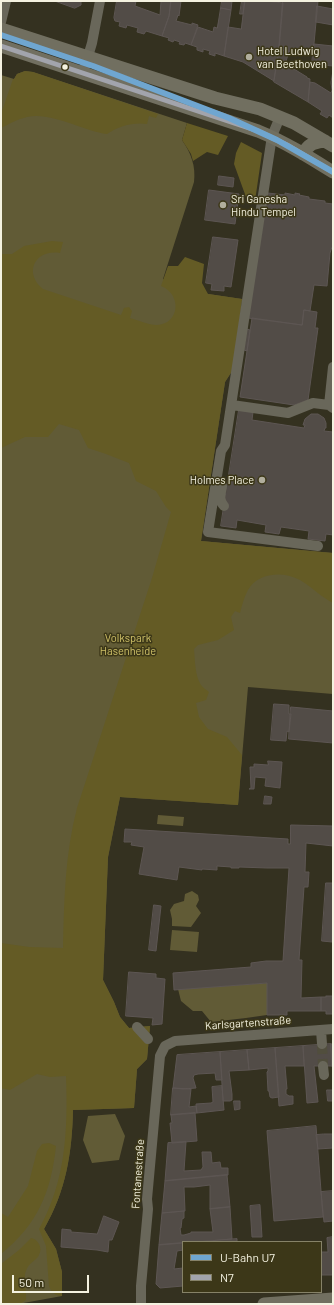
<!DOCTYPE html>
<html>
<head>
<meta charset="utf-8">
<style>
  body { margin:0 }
  #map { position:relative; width:334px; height:1305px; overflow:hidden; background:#343120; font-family:Barlow,sans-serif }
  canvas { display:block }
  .frame { position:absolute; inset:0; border:2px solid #f4f2e0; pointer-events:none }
  .legend { position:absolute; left:182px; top:1241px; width:140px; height:52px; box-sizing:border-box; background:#3c3718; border:1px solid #868268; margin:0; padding:5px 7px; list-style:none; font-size:12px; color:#f4f2e0 }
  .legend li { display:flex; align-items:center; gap:8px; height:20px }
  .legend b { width:20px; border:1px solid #868268 }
  .scale { position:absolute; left:12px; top:1275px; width:77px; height:18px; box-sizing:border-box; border:2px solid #f4f2e0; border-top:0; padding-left:5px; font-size:12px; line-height:14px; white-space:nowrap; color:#f4f2e0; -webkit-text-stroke:3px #3c3718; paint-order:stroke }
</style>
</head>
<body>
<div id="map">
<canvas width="334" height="1305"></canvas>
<div class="frame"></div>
<ul class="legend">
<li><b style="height:5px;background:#6fa6d0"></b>U-Bahn U7</li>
<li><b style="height:5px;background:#a2a4ac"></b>N7</li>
</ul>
<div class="scale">50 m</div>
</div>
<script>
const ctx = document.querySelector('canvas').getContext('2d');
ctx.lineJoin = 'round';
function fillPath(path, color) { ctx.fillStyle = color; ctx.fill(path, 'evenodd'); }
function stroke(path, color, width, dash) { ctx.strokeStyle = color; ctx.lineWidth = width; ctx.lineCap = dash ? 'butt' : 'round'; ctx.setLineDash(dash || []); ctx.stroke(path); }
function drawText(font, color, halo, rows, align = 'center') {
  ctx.font = font + ' Barlow,sans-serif'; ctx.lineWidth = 3; ctx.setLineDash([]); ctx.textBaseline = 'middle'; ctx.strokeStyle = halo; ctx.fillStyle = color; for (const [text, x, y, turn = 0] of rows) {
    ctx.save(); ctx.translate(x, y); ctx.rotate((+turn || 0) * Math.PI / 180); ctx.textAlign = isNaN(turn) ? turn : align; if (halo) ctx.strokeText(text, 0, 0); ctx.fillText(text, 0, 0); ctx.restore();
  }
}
const green = new Path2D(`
  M25,71l8,1 154,51 -5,17c9,13 14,26 12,42l-31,97 19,11 60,9 -8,69 -9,14 -24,159 132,12v141l-85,-7 -10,118 -118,-8 -12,60 -5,123 11,22 6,15 9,11 21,-2 -3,33 -10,10 -3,39 -61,2c-1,43 -7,81 -29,119l12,20 6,23v24l-44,8h-17v-1229l13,4 3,-5z
  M158,815l26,2 -1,9 -26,-2z
  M192,891l6,4 1,5 -3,6 5,7 -10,14 -19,-1v-7l-2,-9 4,-6 10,-3 1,-7z
  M172,930l27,2 -2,20 -27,-2z
  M267,983v32l-21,3 -35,4 -9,-11h-9l-12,-10 -3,-12z
  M115,1114l10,22 -6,24 -27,3 -9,-23 5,-24z`);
const forest = new Path2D(`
  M25,71l8,1 125,42 -2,4 -7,-2 -2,8c-14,-2 -28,2 -40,10 -23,-3 -57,-23 -80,-17 -9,2 -18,7 -26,11v-14l12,-35h1l3,-5z
  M187,123l41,13 -10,19 -11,-3 -14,9 -2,-7 -9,-14z
  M241,142l21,11 -7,48 -9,-4 -12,-33 2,-11z
  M52,241l11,1 -3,11c-25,-4 -37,20 -17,36l78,26 3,-7 5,-1 3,4 -2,7c8,2 18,7 27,7 23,-1 25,-31 4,-39l7,-20h10l7,-9 19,7 -2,19 6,11 34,5 -8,69 -9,14 -24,159 132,12v50c-12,-6 -21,-16 -33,-23 -16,-9 -42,-8 -52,10 -4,7 -6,15 -8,23l-5,-2 -4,6 3,13 -16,10 -20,5 -4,4c1,12 1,27 7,36 2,3 6,5 8,7l-3,8 -10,3 3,14 9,12 19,8 15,18 -4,50 -118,-8 -12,60 -5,123 11,22 6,15 9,11 21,-2 -3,33 -10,10 -3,39 -61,2c-1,43 -7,81 -29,119l12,20 6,23v24c-6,0 -11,-4 -13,-10l-3,-40 -7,-17c27,-48 29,-100 27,-153l-16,1 -13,-3 -27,16 -9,-2v-38l2,-3 -2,-8v-96l28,4 34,1c1,-47 2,-94 14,-140l75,-230 19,-66 -5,-5 -10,-16 -20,-10 -7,-18 -23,-9 -18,-6 -9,-18 -20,-6 -11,13h-23l-24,11v-194h11l12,-8z
  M49,1143l7,3c-5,46 -18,78 -55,108v-41l7,4 20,-31 9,-35 5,-7z
  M31,1238c7,1 12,10 8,17 -3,7 -12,7 -14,20 -2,8 2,16 1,25l-6,4h-19v-40l18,-14z`);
const building = new Path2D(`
  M55,1h26v4l-6,3z
  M117,1h19l-1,5 25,9 1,-14h10l-2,15 -7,20 -16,-5 -2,3 -7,-2 1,-4 -11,-3 -1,3 -7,-2 1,-4 -5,-1 -1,-3z
  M171,1h10l-2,15 -1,-1 -2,6 16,4v-2l6,2 -7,20 -6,-2 -1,2 -5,-1 1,-2 -6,-2 -1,2 -5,-2 1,-2 -7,-2 7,-20z
  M222,1h10l-1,9 -10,-2z
  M242,1h3l-2,13h-3z
  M245,1h21l17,2 -4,47 -5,31 -31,-19 -19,-6 4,-29 13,2z
  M283,1h35l-5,53 -34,-4z
  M317,6l16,3v16l-17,-3z
  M221,8l10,2 -7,46 -9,-3v3l-6,-2 1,-3 -7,-2v3l-6,-2v-3l-6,-2 7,-18 15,5 1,-5 3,1z
  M314,44l19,2v20l-21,-2z
  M279,50l10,1 -4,14 4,1 18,11v1l3,1 -2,23 -34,-20z
  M333,71v47l-4,-3 -2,3 -7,-4 2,-3 -14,-9 2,-20 5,1 16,10 1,-3 -1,-7z
  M219,176l15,2 -1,9 -15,-2z
  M209,190l30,4 -4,30 -30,-4z
  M268,193l17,2v-2l10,2v-2l5,1 -1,1 10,2v2l16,2v2l8,1v43h-1l-2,6 -3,33 -13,-1 -4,26 -6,-1 -2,15 -54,-7z
  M213,237l25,3 -7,47 -7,-1v5l-13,-1 1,-6 -6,-1z
  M304,310l13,2 -2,16h3l-10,72 -14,5 -54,-8 12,-79 50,7z
  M247,329l3,1 -3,21 -3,-1z
  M239,410l14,2 -1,8 52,8 1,-3h-2l2,-6 6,-5h7l6,4 2,5v5h-1l-1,3 9,1v103l-7,-1 -1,7 -17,-2 1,-8 -28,-4 -2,7 -14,-2 1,-7 -29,-5 -1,8 -15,-2z
  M274,704l15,1v9h2l-2,18 -2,-1 -1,10 -15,-1z
  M291,707l42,4v32l-44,-4z
  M268,761l14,1 -2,26 -15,-2 1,-8 -11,-1 -1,12h-5l2,-1 -1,-21h4v-3l14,1z
  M265,796l7,1 -1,7h-7z
  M291,825l42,1v20l-27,-3 -1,29h4l-1,15h-4l-5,73h3l-1,38 20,-1v14h-34v4h-20v-32l-93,7 -1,-17 78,-6v-4l15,-2h17l6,-93h-22l-28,-1v1h-8v-1l-14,-1v4l-15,-1v1l-23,-3 -2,13 -38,-6 5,-27 -13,-2 1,-3h-8l1,-13 163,10v5h2z
  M326,883h7l-1,59 -10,-1z
  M154,905l7,1 -5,45 -7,-1z
  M129,972l27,2v4l9,1 -3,45 -10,1 1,-7 -27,-2z
  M326,996h7v18h-7v-3h-5v-14h5z
  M331,1044h2v21l-1,1z
  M331,1044l1,22h-18l4,36 -11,1 -4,-57z
  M303,1046l1,20h-19l2,23h-1v5l3,2h4v8l-14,2 -4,-58z
  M275,1048l4,49 -7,1 -2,-1 -1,-6h-1l-1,-19 1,-1v-3l-19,2 -2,-20z
  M247,1050l2,20 -20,1 3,23v6l-2,1h-7l-3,-49z
  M220,1052l2,28h-6l-1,-7 -17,1 -4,1 -1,3 3,10 -13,1 -10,-1 4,-33z
  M222,1086l2,24 -27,3 -1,-9 15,-1 2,-1 -1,-15z
  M173,1088l18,1 -2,18 7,-1 1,7 -26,2z
  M327,1090h6v11h-5z
  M234,1101h6v8l-5,1z
  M195,1113l2,28 -25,2 -2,-20h2l-1,-8z
  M316,1126l7,91 -49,4 -7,-90z
  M324,1134h9v14l-15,1 -2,-14z
  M186,1142l-2,29 17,-1 2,-3 -1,-15h9l1,11 8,-1 1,6h7v7l-63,6 3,-38z
  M227,1175l3,32 -20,2v-24l-16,2h-10l1,24 -23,2 3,-32z
  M333,1191v30l-9,1 -3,-30z
  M260,1205l2,32h-10l-2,-31z
  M230,1207l2,32 -73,6 3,-32 22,-2v7l-2,1 -1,9h-1l1,7h3l7,-2v-1h22l-3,-23z
  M104,1216l15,6 -7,18h-3l-1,12 -11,-2 -36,-3 1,-18 9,1v2l26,2z
  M333,1237v38h-12v-23h7l-1,-14z
  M237,1239v3h-24v-1z
  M183,1243v7l-6,1 -3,18 9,-1v18l-23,2 -4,-4 3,-39z`);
const minorTunnel = new Path2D(`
  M322,1044l1,22`);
const minor = new Path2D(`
  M1,22l5,-21
  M83,73l9,-30 8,-42
  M280,117l-8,19 -47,309 -4,6 -13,81 110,14
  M232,405l56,8 25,-10 16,2 4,3
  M329,405l4,-38
  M222,486c-1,7 -4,14 2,20
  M137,1027l11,12
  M321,1030l1,14
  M323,1066l1,9
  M141,1304v-18l7,-77 -1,-10 13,-143 5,-10 10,-5 158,-12`);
const major = new Path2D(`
  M1,29l214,69 45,11 34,14 39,23
  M1,46l257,85c27,11 51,26 75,41
  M303,154c6,-11 11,-11 22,-13
  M264,1304l69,-5`);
const bus1 = new Path2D(`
  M1,46l257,85 29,14 46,27`);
const metro1 = new Path2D(`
  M1,35l92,31 136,52 48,22 56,32`);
const markers = [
  [249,57,4,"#b1ae9d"],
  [65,67,3.5,"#f4f2e0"],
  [223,205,4,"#b1ae9d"],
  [262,480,4,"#b1ae9d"]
];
const poiNames = [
  ["Hotel Ludwig",257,51],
  ["van Beethoven",257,64],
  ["Sri Ganesha",231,199],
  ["Hindu Tempel",231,212],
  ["Holmes Place",254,480,"right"]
];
const parkNames = [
  ["Volkspark",128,638],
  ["Hasenheide",128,651]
];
const streetNames = [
  ["Karlsgartenstraße",248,1023,-4],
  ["Fontanestraße",138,1174,-86]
];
fillPath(green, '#615b36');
fillPath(forest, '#645b25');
fillPath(building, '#524c47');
stroke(building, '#5d5653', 1);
stroke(minorTunnel, '#514e3d', 10, [10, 5]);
stroke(minor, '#69675a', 10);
stroke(major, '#716f60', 13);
stroke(bus1, '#a2a4ac', 5);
stroke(metro1, '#6fa6d0', 6);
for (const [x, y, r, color] of markers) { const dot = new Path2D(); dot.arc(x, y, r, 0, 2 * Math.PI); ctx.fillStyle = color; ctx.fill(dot); stroke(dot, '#3c3718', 1.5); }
drawText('11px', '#f4f2e0', '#3c3718', poiNames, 'left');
drawText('11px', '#cfc068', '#3c3718', parkNames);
drawText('11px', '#f4f2e0', '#3c3718', streetNames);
</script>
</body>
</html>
